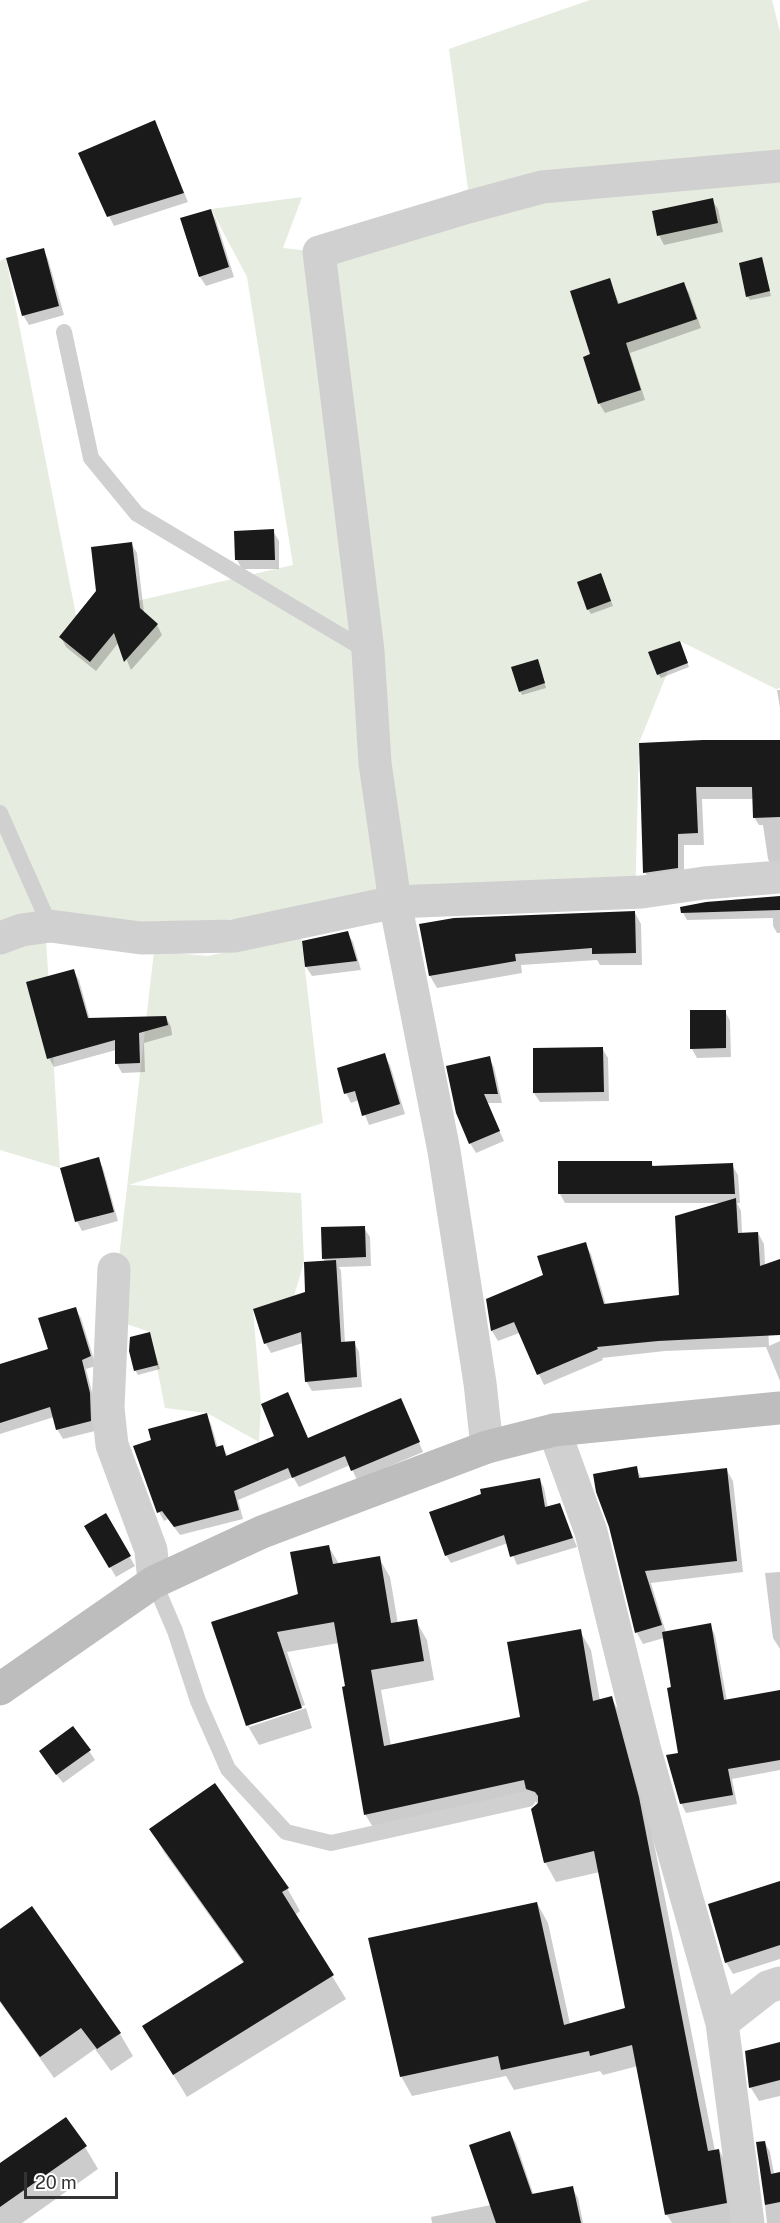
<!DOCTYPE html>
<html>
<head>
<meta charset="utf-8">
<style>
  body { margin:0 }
  #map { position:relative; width:780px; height:2223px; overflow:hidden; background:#fff; font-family:"Public Sans",sans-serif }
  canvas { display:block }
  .scale { position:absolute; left:24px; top:2172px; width:94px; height:27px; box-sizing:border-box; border:3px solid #333; border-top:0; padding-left:8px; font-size:18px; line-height:21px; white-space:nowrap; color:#333; -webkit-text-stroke:4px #fff; paint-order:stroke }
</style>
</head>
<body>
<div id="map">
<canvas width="780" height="2223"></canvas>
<div class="scale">20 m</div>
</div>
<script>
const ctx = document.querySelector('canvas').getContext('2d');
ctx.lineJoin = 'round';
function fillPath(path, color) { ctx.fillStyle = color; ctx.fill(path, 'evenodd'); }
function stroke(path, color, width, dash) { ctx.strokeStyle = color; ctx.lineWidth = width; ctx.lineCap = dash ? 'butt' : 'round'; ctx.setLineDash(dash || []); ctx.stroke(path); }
const green = new Path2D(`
  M590,0h182l8,32v656l-4,1 -96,-48 -41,102 -4,161 -240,-2 -349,37 14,229 -60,-18v-889l6,-3 70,357 217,-50 -46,-288 -36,-68 91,-12 -19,51 36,4 149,-63 -19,-140z
  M301,935l22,188 -194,62 172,8 3,69 -10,34 -41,14 8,94 -2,38 -52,-29 -42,-5 -15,-76 -38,-13 42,-368 54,5z`);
const shadow = new Path2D(`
  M159,131l29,71 -74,24 -5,-10z
  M712,200l6,9 5,23 -59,13 -5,-10z
  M211,211l5,9 18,57 -28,9 -6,-9z
  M43,249l5,10 16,56 -35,10 -6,-10z
  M762,259l9,37 -21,4 -3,-4z
  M609,280l11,25 63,-22 6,10 12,35 -71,25 15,47 -40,13 -6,-10 -7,-48z
  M273,531l6,10v28h-37l-5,-9z
  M131,543l6,10 7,60 13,12 5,10 -31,35 -12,-28 -23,29 -30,-24 -5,-10 36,-46z
  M603,579l10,27 -22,8 -3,-5z
  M682,647l7,20 -28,11 -3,-4z
  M540,665l6,23 -24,7 -2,-4z
  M777,690h3v18z
  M641,744l139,45v77h-8l-4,-7 -5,-34h-4l-5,-8v-18h-52l2,46h-20v35l-32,4 -7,-12z
  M780,897v36h-3l-4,-7v-8l-86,2 -4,-7z
  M635,913l6,11 1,41h-42l-3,-5 -76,5 1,8 -85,15 -7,-12 -10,-50z
  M347,933l6,9 8,28 -49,6 -6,-9z
  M73,970l6,10 11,40 76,-3 5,10 1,8 -28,8 1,29 -23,1 -5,-9 -1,-14 -62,17 -5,-9z
  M725,1011l5,10 1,36 -34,1 -5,-9z
  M602,1048l6,10 1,43 -69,1 -6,-9z
  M384,1055l6,10 15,49 -36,11 -10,-25 -8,3 -5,-10z
  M489,1058l5,9 8,36h-15l17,38 -28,12 -6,-10z
  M98,1159l5,9 15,53 -36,10 -5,-10z
  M651,1162l3,5 78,-2 6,10 2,28h-3l4,8 1,23 16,-1 6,11 5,102 11,-5v40l-14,-34 -101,4 -63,7 1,2 -59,25 -25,-52 -21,8 -6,-10 -4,-31 56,-24 41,-32 6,10 15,51 74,-8 41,-94h-156l-5,-9z
  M364,1228l6,9 1,29 -32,1 2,4 4,72 9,-1 5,10 3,35 -50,4 -6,-10 -3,-38 -32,10 -5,-9 -11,-34 52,-17 18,-31 -2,-4z
  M75,1309l6,9 15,48 -10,3 9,35v27l-32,8 -6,-10 -3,-12 -54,17v-68l49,-16z
  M149,1333l11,36 -22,6 -3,-5z
  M405,1409l18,43 -66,28 -7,-15 -51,22 -6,-10 -55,23 5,19 -63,16 -12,-16 -4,2 -5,-9 47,-97 5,9 7,24 4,-1 6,9 80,-17z
  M636,1468l6,11 84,-10 7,12 10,91 -92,11 15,50 44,-8 5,10 12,66 53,-9v78l-48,9 5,25 -51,9 -5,-10 -1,-49 -16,-116 -21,6 -6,-11 -26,-106z
  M540,1480l4,8 4,20 12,-3 17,42 -60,18 -9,-22 -57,20 -5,-8 37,-60z
  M105,1515l30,51 -19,11 -30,-51z
  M329,1547l10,17 40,-6 11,19 8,47 18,-3 11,19 7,40 -53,10 10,56 131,-28 58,-87 11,19 9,51 11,-3 12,20 26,100 66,333 4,-1 11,20 7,53h-65l-5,-8 -29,-149 -35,9 -3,-4 -86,19 -8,-14 -94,20 -11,-20 136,-173 11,20 22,101 57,-15 -27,-137 -44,10 -11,-20 -7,-57 -4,-6 -157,35 -12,-20 -26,-171 -52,9 18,53 -56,19v3l57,-19 6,20 -53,17 -11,-19 -35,-103 87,-28z
  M780,1572v77l-7,-11 -8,-65z
  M89,1751l6,9 -32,23 -17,-22z
  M151,1829l136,59 13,23 -5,4 51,84 -159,98 -30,-49 87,-84 -80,-112z
  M780,1882v77l-47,15 -7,-12z
  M0,1930l120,104 13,22 -22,15 -16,-22 -41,29 -54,-76z
  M780,2044v52l-21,5 -8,-13 -5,-36z
  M510,2133l6,10 18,53 38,-8 6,10 5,25h-151l-1,-6 60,-12z
  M765,2143l5,9 4,22 6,-1v50h-13l-9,-79z
  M85,2147l13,22 -76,54h-22v-58z`);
const building = new Path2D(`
  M155,120l29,73 -77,24 -29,-64z
  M713,198l5,25 -61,13 -5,-25z
  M211,209l18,58 -30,10 -19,-59z
  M44,248l15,58 -37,10 -16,-58z
  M762,257l8,34 -24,6 -7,-34z
  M610,278l8,26 66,-22 13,37 -71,24 15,47 -43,14 -15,-47 7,-3 -20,-63z
  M274,529l1,31h-40l-1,-29z
  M132,542l8,66 18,16 -34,38 -10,-29 -24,29 -31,-25 37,-46 -5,-44z
  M601,573l10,28 -24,9 -10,-28z
  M680,641l8,22 -31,12 -9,-23z
  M538,659l7,24 -26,9 -8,-25z
  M703,740h77v77l-27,1 -1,-31h-56l2,46 -20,1v34l-35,5 -4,-130z
  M780,896v14l-99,3 -1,-6 26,-5z
  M635,911l1,42 -44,1v-6l-77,6 1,7 -87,15 -10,-52 35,-6z
  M348,931l9,30 -52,6 -3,-26z
  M74,969l14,49 78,-2 2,9 -29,8 1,30 -25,1v-24l-68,19 -21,-77z
  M690,1010h36v38l-36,1z
  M603,1047l1,45 -71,1v-45z
  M385,1053l15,51 -38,12 -7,-25 -11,3 -7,-26z
  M490,1056l8,38h-14l16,37 -31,13 -13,-31 -10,-47z
  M99,1157l15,55 -39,10 -15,-54z
  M558,1161h94v5l81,-3 2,31h-177z
  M736,1198l2,35 20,-1 2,34 20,-7v76l-122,6 -61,6 1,2 -61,26 -23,-53 -23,9 -5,-32 57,-24 -6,-19 49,-14 18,62 75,-9 -4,-79z
  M365,1226l1,31 -44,2 -1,-32z
  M336,1260l5,82 14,-1 2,36 -52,5 -4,-50 -37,12 -11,-35 52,-17 -1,-30z
  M76,1307l15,49 -9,4 8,33 1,28 -35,9 -6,-23 -50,16v-59l48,-15 -10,-31z
  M150,1332l8,33 -24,6 -5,-20 1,-14z
  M288,1392l20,46 93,-40 19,44 -69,29 -6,-15 -53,22 -4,-10 -54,23 5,19 -65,17 -12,-16 -5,2 -24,-67 18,-6 -3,-11 59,-16 9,34 7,-2 3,11 48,-20 -13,-32z
  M637,1466l2,12 88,-10 10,93 -92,10 17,54 -27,8 -26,-106 -13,-35 -3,-18z
  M540,1478l5,29 15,-4 13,35 -63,19 -6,-22 -59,21 -16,-44 52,-18 -1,-5z
  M106,1513l25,43 -22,12 -25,-42z
  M329,1545l4,19 47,-8 11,67 26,-4 7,42 -53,9 13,76 136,-29 -13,-75 74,-13 12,72 19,-5 27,101 69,354 11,-2 8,54 -62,12 -33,-170 -42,11 -1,-5 -88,19 -3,-14 -98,21 -32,-139 169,-36 27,123 61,-17 -31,-157 -50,12 -13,-54 7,-6v-7l-3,-4 -9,-3 -2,-9 -160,35 -22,-128 3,-1 -11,-64 -57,10 25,76 -56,18 -35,-104 87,-28 -8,-42z
  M711,1623l13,77 56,-10v70l-52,9 5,26 -53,9 -14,-49 12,-2 -11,-65 4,-1 -9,-55z
  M73,1726l18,24 -35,25 -17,-24z
  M215,1783l74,105 -7,4 52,83 -161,100 -31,-49 102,-64 -95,-133z
  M780,1881v64l-55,18 -17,-59z
  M32,1906l89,127 -24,16 -16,-21 -41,29 -40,-56v-72z
  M780,2042v38l-31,8 -4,-37z
  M66,2117l21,29 -87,61v-44z
  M510,2131l22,63 41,-8 8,37h-85l-27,-78z
  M765,2141l6,33 9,-2v30l-15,3 -9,-63z`);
const service = new Path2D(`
  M64,332l27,126 46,56 230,137
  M0,813l50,113
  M154,1582l21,49 23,70 30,68 58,63 45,11 197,-44`);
const minor = new Path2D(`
  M0,938l22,-8 28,-4 91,12 93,-2 161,-34 247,-10 62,-9 76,-6
  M114,1269l-6,139 4,37 39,105 3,32
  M554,1430l37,102 53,215 78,276 26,200
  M487,1447l-7,-64 -36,-232 -49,-249 -20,-139 -7,-112 -49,-399 149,-45 74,-20 238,-21
  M722,2023l46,-36 12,-4`);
const secondary = new Path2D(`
  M0,1689l154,-107 108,-50 225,-85 67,-17 226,-22`);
fillPath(green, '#e6ecdf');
fillPath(shadow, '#0003');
fillPath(building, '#1a1a1a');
stroke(service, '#d0d0d0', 16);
stroke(minor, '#d0d0d0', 33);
stroke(secondary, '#bdbdbd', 33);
</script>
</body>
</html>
